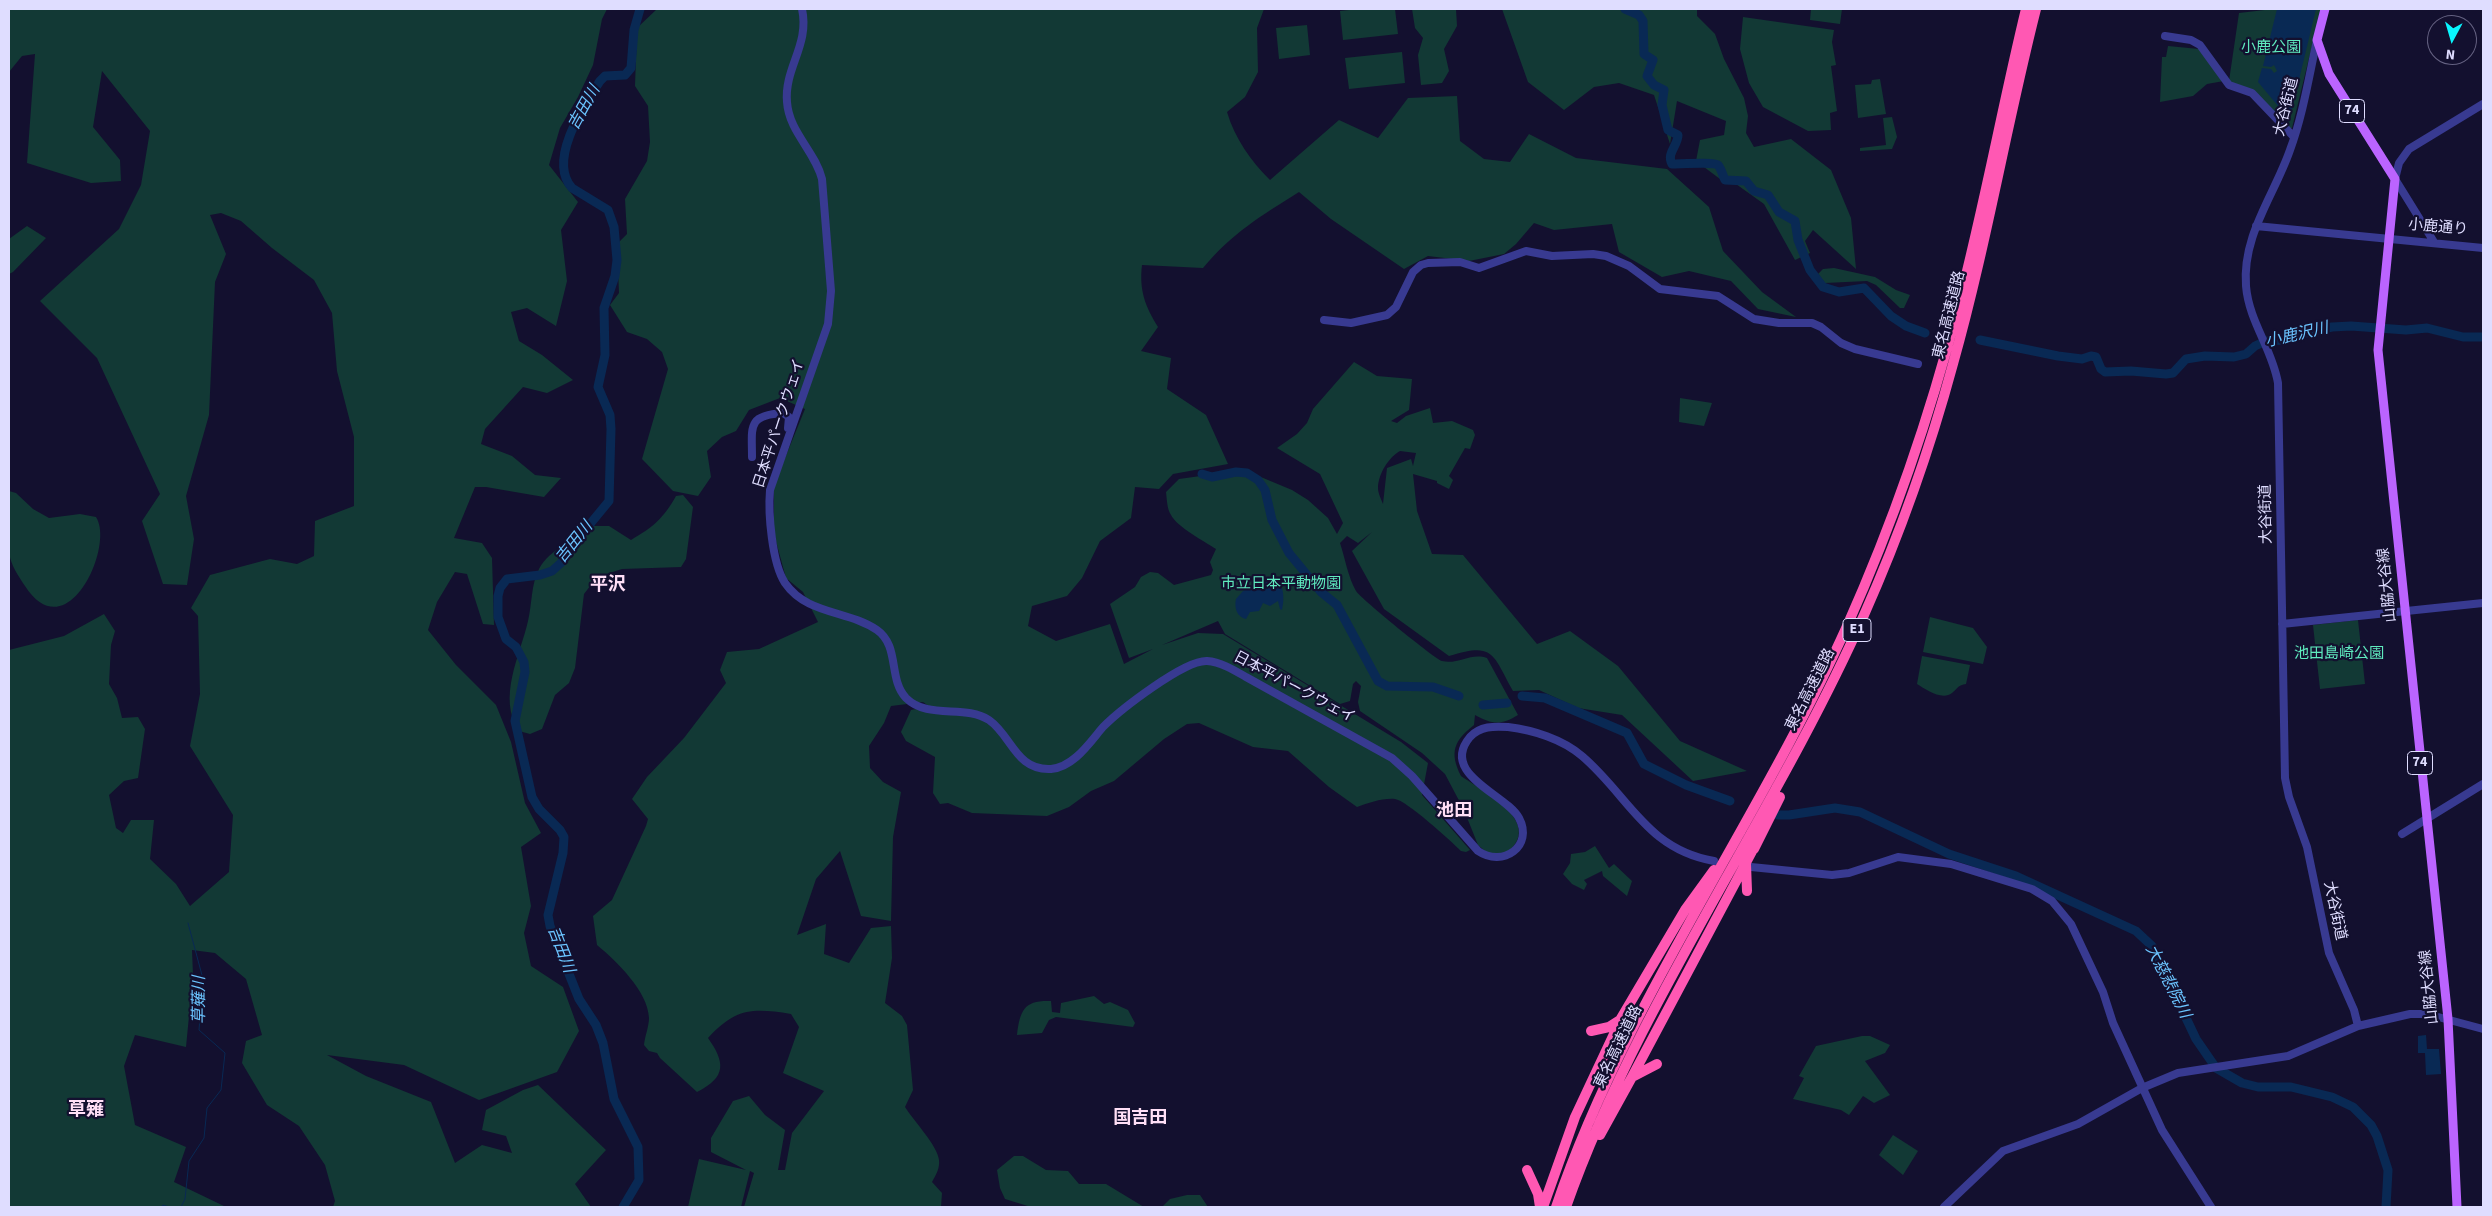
<!DOCTYPE html>
<html>
<head>
<meta charset="utf-8">
<style>
  body { margin:0 }
  #map { position:relative; width:2492px; height:1216px; overflow:hidden; background:#13102f; font-family:"Source Sans 3",sans-serif }
  canvas { display:block }
  .frame { position:absolute; inset:0; border:10px solid #dfddff; pointer-events:none }
  .north { position:absolute; left:2427px; top:15px; width:50px; height:50px; box-sizing:border-box; background:#13102f; border:1px solid #656282; border-radius:50%; rotate:186deg; font-size:14px; font-weight:700; line-height:20px; text-align:center; color:#dfddff }
  .north::after { content:''; display:block; margin:auto; width:18px; height:22px; background:#09f6ff; clip-path:polygon(50% 0,100% 100%,50% 72%,0 100%) }
</style>
</head>
<body>
<div id="map">
<canvas width="2492" height="1216"></canvas>
<div class="frame"></div>
<div class="north">N</div>
</div>
<script>
const ctx = document.querySelector('canvas').getContext('2d');
ctx.lineJoin = 'round';
function fillPath(path, color) { ctx.fillStyle = color; ctx.fill(path, 'evenodd'); }
function stroke(path, color, width, dash) { ctx.strokeStyle = color; ctx.lineWidth = width; ctx.lineCap = dash ? 'butt' : 'round'; ctx.setLineDash(dash || []); ctx.stroke(path); }
function drawText(font, color, halo, rows, align = 'center') {
  ctx.font = font + ' "Source Sans 3","Noto Sans JP",sans-serif'; ctx.lineWidth = 4.5; ctx.setLineDash([]); ctx.textBaseline = 'middle'; ctx.strokeStyle = halo; ctx.fillStyle = color; for (const [text, x, y, turn = 0] of rows) {
    ctx.save(); ctx.translate(x, y); ctx.rotate((+turn || 0) * Math.PI / 180); ctx.textAlign = isNaN(turn) ? turn : align; if (halo) ctx.strokeText(text, 0, 0); ctx.fillText(text, 0, 0); ctx.restore();
  }
}
const green = new Path2D(`
  M9,9h598l-5,10 -9,46 -15,32 -18,31 -11,37 29,37 -17,28 6,51 -11,45 -29,-18 -16,4 8,29 23,14 31,25 -26,13 -24,-6 -38,42 -4,15 31,12 23,19 26,3 -17,19 -58,-10h-11l-21,51 28,5 10,15 2,67 -11,-1 -16,-50 -12,-2 -18,30 -9,28 28,35 40,40 15,37 14,61 16,30 -20,14 10,59 -7,27 7,33 32,21 16,44 -22,41 -78,28 -75,-35 -77,-10 39,21 65,26 24,61 27,-18 30,8 -6,-17 -24,-6 4,-20 37,-20 15,-5 68,65 -31,34 16,23h-258l2,-6 -10,-36 -26,-39 -32,-21 -25,-42 4,-22 16,-6 -16,-56 -31,-26 -23,-3 1,25 -7,72 -51,-12 -11,31 11,59 51,22 -12,35 52,25h-217v-557l55,-14 40,-22 11,17 -4,14 -2,39 8,14 5,20 16,-1 7,12 -7,49 -14,3 -15,14 7,33 7,5 8,-13h23l-4,39 26,25 14,22 39,-34 4,-57 -43,-69 10,-52 -2,-78 -7,-8 19,-33 60,-16 27,5 17,-8 1,-35 39,-15v-69l-17,-66 -5,-58 -18,-33 -42,-32 -31,-27 -20,-8 -11,2 16,39 -11,28 -6,133 -23,81 8,43 -7,46 -24,-1 -21,-63 18,-27 -63,-136 -57,-57 79,-72 22,-44 9,-54 -48,-60 -9,56 27,33 1,21 -30,2 -64,-20 8,-109 -13,2 -13,16z
  M657,9h607l-7,19 1,44 -13,25 -18,15c8,27 24,49 43,68l69,-60 39,18 30,-40 49,-2 3,45 24,18 26,3 19,-28 47,24 91,11 42,38 14,44 39,41 34,25 -38,-8 -27,-28 -42,-10 -27,6 -43,-25 -7,-28 -58,6 -20,-7 -18,21 -12,10 -35,7 -41,-5 -24,13 -73,-50 -32,-27c-38,24 -67,41 -96,76l-61,-3c-3,25 3,41 16,62l-17,24 30,7 -4,31 39,26 22,49 -55,10 -14,15 -24,-2 -4,31 -31,23 -18,37 -15,18 -35,10 -4,20 28,15 54,-17 14,40 29,-15 -24,9 -19,-54 25,-17 6,-10 9,-5 8,1 16,12 37,-10 2,-5 -3,-8 6,-13c-12,-8 -39,-22 -45,-34 -4,-6 -4,-15 -5,-23l13,-13 65,-9 48,20 16,10 20,18 9,16 6,-11 -23,-49 -43,-26 20,-14 10,-11 6,-14 41,-47 23,14 35,3 -3,31 -18,11 6,2 9,-7 24,-8 3,15 19,-2 21,9 2,5 -5,14 -5,-1 -16,28 4,4 -4,9 -12,-6v-2l-24,-7 4,37 15,43 31,1 74,89 33,-13 48,35 62,75 67,30 -54,10 -71,-66 -44,-7 -39,-18 -26,1c-21,-38 -19,-49 -64,-35l-65,-47 -32,-58 20,-19 -14,11 -11,-7 -7,7c5,15 8,34 16,48 4,7 79,68 86,70 16,4 29,-9 45,-3l31,57c-18,11 -26,9 -43,0l-1,10c-20,16 -25,27 -13,51 21,15 83,45 47,76l-14,2 -8,-2 -8,-7 -14,-35 -19,-36 -23,-21 -62,-42 -2,-9 3,-16 -5,-5 -3,3 -3,17 -10,3 -115,-70 -7,-13 -56,24 36,-12 25,1 178,108 27,21 -6,32 48,55 -4,2 -5,-1c-10,-10 -55,-51 -66,-52 -13,-1 -26,4 -38,8l-28,-20 -41,-36 -35,-4 -54,-24 -12,1 -23,15 -50,42 -23,10 -22,16 -22,9 -75,-3 -24,-10 -8,1 -7,-11 2,-36 -29,-16 -5,-9 10,-22 10,-2 17,5 -15,-11 -32,4 -7,17 -15,23 1,22 13,14 18,10 -8,45 -2,84 -30,-5 -21,-65 -24,28 -19,56 29,-11 -2,30 25,9 22,-35 20,-2 1,32 -7,45 17,13 5,9 6,65 -8,17c8,13 33,39 34,53 1,8 -3,15 -7,22l10,11 -1,14h-197l10,-34 -4,-2 -9,36h-53l11,-48 47,11 -35,-18v-14l22,-37 16,-5 16,19 20,15 -7,40h7l7,-37 32,-42 -41,-18 16,-46 -8,-13c-39,-6 -55,-6 -83,24 17,24 19,39 -11,54l-37,-34 -3,-5 -8,-2 -5,-6c1,-9 5,-19 5,-27 -1,-27 -33,-57 -52,-73l-4,-29 19,-16 34,-74 2,-7 -16,-20 15,-22 37,-39 42,-55 -6,-13 7,-18 32,-3 59,-27 -15,-30 -17,-14 -12,-44v-49l31,-76 -25,-11 -31,12 -13,21 -14,6 -15,14 4,26 -13,19 -25,-5 -31,-32 26,-90 -6,-17 -15,-13 -20,-7 -17,-27 9,-12 -2,-49 10,-10 -2,-35 22,-38 3,-19 -2,-36 -13,-20 2,-58zM1400,451l16,2 -3,13 -2,-7 -24,9 -4,36c-2,-5 -5,-11 -5,-16 0,-14 11,-31 22,-37z
  M1358,9h37l3,25 -55,6 -3,-29z
  M1412,9h44l1,17 -13,23 5,22 -7,12 -21,2 -3,-30 5,-17 -8,-10z
  M1502,9h195v7l18,18 9,25 20,39 4,18 -2,17 8,14 37,-8 40,31 20,48 5,51 -43,-39 -8,11 5,12 -15,7 -31,-56 -28,-20 -16,-5 -24,-18 4,-21 24,-5 2,-14 -49,-20 -7,43 -16,-49 -35,-12 -25,4 -30,23 -36,-28z
  M1811,9h31l-2,15 -30,-4z
  M2273,9h48l-29,119h-4l-21,-21 -38,-26 10,-68z
  M1743,17l91,13 -2,12 4,23 -5,1 6,45 -7,2 1,17 -23,1 -45,-24 -14,-24 -9,-34z
  M1307,25l3,30 -31,4 -3,-31z
  M2168,46l31,3 25,32 -17,3 -14,12 -33,6 2,-45h4z
  M1402,52l3,31 -56,6 -4,-31z
  M1880,79l6,35 -28,4 -3,-33 16,-1 1,-4z
  M1892,117l5,20 -5,12 -32,2v-3l26,-3 -3,-27z
  M27,226l19,12 -33,34 -4,2v-35z
  M1834,268l41,9 21,13 14,5 -6,13h-4l-24,-23 -9,-4 -42,2 -7,-9 5,-5z
  M1680,398l32,5 -8,23 -25,-4z
  M9,491l7,2 17,16 16,9 31,-4 16,3c19,29 -29,134 -71,69 -6,-9 -15,-22 -16,-34 -3,-19 0,-41 0,-61z
  M683,495l10,12 -7,52 -5,8 -59,2 -25,8 -13,17 -9,74 -6,15 -14,12 -13,34 -12,5 -11,-3c-22,-33 1,-75 9,-110 4,-16 3,-37 11,-52 11,-21 37,-28 53,-43h17l22,14c22,-13 32,-21 45,-44z
  M1930,617l43,11 14,19 -4,17 -60,-12z
  M2358,620l7,64 -45,5 -7,-64z
  M1922,656l48,9 -4,19c-8,1 -8,4 -14,9 -10,8 -27,-4 -35,-9z
  M1595,846l14,22 5,-4 18,17 -5,15 -24,-20 -1,-5 -18,9 3,4 -3,6 -12,-6 -9,-10 7,-11 1,-9 14,-2z
  M1094,996l10,8 6,-2 18,8 7,13 -2,4 -77,-10 -7,3 -7,13 -25,2c3,-26 8,-35 34,-34l1,11 8,1 1,-10z
  M1862,1036h8l20,9 -5,8 -20,8 25,34 -16,8 -11,-7 -14,19 -8,-5 -48,-11 11,-21 -5,-2 17,-30z
  M1893,1135l25,16 -15,24 -24,-20z
  M1014,1156h9l23,14 22,1 11,13h27l38,23h-113l-26,-8 -5,-11 -3,-18z
  M1187,1195h13l8,12h-46l8,-8z`);
const water = new Path2D(`
  M2277,9h39l-26,108 -2,1 -30,-36 4,-14 9,1 3,4 3,-2 -3,-6 -3,2 -8,-1z
  M1271,577c13,4 14,20 11,33l-2,-1 -2,-8 -8,5 -7,-3 -4,8 -9,1 -4,7c-9,-2 -12,-11 -10,-20l7,-8z
  M2426,1035l1,14h12l2,25 -15,1 -1,-22h-7v-17z`);
const stream = new Path2D(`
  M161,1207l2,-2 6,2
  M181,1207l4,-8 4,-38 15,-23 3,-30 14,-18 4,-37 -26,-23 4,-51 -15,-56`);
const river = new Path2D(`
  M1625,9l14,6 4,6 1,33 9,6 -6,16 7,9 10,5 -2,15 6,25 10,5c0,11 -12,18 -6,29 8,0 44,-2 46,1 3,3 5,11 7,15l21,1 8,10 14,4 11,17 16,9 3,19 12,30 13,17 16,5 25,-4 27,28 15,10 19,7
  M1980,340l78,16 24,3 9,-3 5,1 5,12 4,3 26,-1 35,3 7,-1 13,-14 19,-3 29,1 12,-3 9,-8 11,-5 19,-1 24,-8 23,-5 19,-1 55,4 21,-2 36,9h20
  M1202,474l10,3 24,-5 11,1 11,7 7,10 7,30 17,33 32,39 16,13 41,76 9,5 46,1 26,9
  M1522,696l23,2 82,35 17,31 42,21 44,16
  M1483,705l24,-2
  M1778,815h11l46,-7 25,4 89,42 67,22 120,55 16,15 44,93 20,29 26,15 16,4h33l41,10 21,10 18,18 6,11 11,34 -2,37
  M623,1207l16,-27 -1,-33 -24,-48 -11,-56 -7,-18 -17,-26 -29,-73 -2,-11 15,-62 1,-16 -4,-7 -21,-21 -7,-12 -17,-76 10,-49 -1,-10 -8,-15 -10,-8 -8,-22v-21l2,-8 7,-9 33,-4 12,-4 10,-9 14,-21 33,-40 2,-72 -1,-14 -12,-28 7,-32 -1,-47 11,-32 2,-16 -3,-33 -6,-17 -36,-22c-25,-28 12,-82 28,-107l5,-5 20,-1 6,-7 3,-38 6,-21`);
const tertiary = new Path2D(`
  M802,9c8,36 -18,59 -15,93 2,30 28,49 35,77l9,112 -3,33 -58,166c-2,24 2,73 15,93 22,32 63,27 92,47 23,16 11,49 29,68 22,22 59,6 83,22 23,16 27,51 62,49 23,-2 39,-27 52,-42 17,-17 81,-67 104,-66 14,1 27,9 39,16l146,81 20,18 66,75c25,17 56,-5 41,-33 -13,-24 -80,-44 -49,-81 10,-11 24,-11 38,-10 25,3 54,12 74,29 47,40 64,93 132,105
  M2165,36l26,4 9,5 29,40 23,8 42,44
  M2317,40c-8,36 -14,75 -27,110 -16,46 -48,85 -44,136 3,36 26,62 32,97l7,395 4,19 18,50 22,106 25,57 4,16
  M2256,226l227,22
  M2434,242l-39,-63 4,-16 10,-14 74,-45
  M1324,320l27,3 36,-8 9,-8 17,-35 8,-7 7,-2 32,-1 19,6 47,-17 26,5 41,-2 13,2 23,10 31,23 58,7 36,23 25,4h33l9,4 20,16 14,6 63,15
  M752,457c0,-30 -5,-42 31,-44l6,4 -1,11
  M2282,624l201,-21
  M2402,834l81,-50
  M1751,867l81,8 17,-2 49,-16 53,7 81,25 20,12 19,23 32,68 10,31 49,107 49,77
  M1944,1207l59,-56 75,-27 64,-36 36,-15 110,-17 70,-30 52,-12h17l56,15`);
const primary = new Path2D(`
  M2325,9l-8,31 12,34 66,105 -17,171 70,669 9,188`);
const motorway = new Path2D(`
  M1754,849l26,-52
  M1746,864l1,27
  M1591,1031l18,-4 11,-7 65,-110 29,-40
  M1625,1090l132,-248
  M1600,1135l32,-58 25,-13
  M1527,1170l11,24 2,13
  M1543,1207l32,-90 45,-96
  M1556,1207c70,-206 202,-383 291,-581 46,-103 83,-210 111,-319 26,-99 44,-199 68,-298
  M1566,1207c74,-209 208,-390 298,-592 36,-81 66,-166 89,-251 33,-117 53,-237 83,-355`);
const shields = [
  [2352,111,25],
  [1857,630,28],
  [2420,763,25]
];
const shieldNames = [
  ["74",2352,111],
  ["E1",1857,630],
  ["74",2420,763]
];
const parkNames = [
  ["小鹿公園",2271,49],
  ["市立日本平動物園",1281,585],
  ["池田島崎公園",2339,655]
];
const streetNames = [
  ["大谷街道",2287,107,-76],
  ["小鹿通り",2438,228,5],
  ["東名高速道路",1950,315,-76],
  ["日本平パークウェイ",780,424,-72],
  ["大谷街道",2267,514,-91],
  ["山脇大谷線",2388,585,-96],
  ["日本平パークウェイ",1294,688,28],
  ["東名高速道路",1811,690,-63],
  ["大谷街道",2334,911,78],
  ["山脇大谷線",2430,987,-96],
  ["東名高速道路",1619,1047,-64]
];
const waterNames = [
  ["吉田川",585,108,-61],
  ["小鹿沢川",2297,336,-13],
  ["吉田川",575,543,-51],
  ["吉田川",560,950,69],
  ["大慈悲院川",2167,982,63],
  ["草薙川",200,1000,-90]
];
const quarterNames = [
  ["平沢",608,586],
  ["池田",1454,812],
  ["草薙",86,1111],
  ["国吉田",1140,1119]
];
fillPath(green, '#123935');
fillPath(water, '#092954');
stroke(stream, '#092954', 1);
stroke(river, '#092954', 9);
stroke(tertiary, '#383a91', 8);
stroke(primary, '#bb64ff', 9);
stroke(motorway, '#ff58b3', 10);
for (const [x, y, w] of shields) { const box = new Path2D(); box.roundRect(x - w / 2, y - 11.5, w, 23, 4); ctx.fillStyle = '#13102f'; ctx.fill(box); stroke(box, '#dfddff', 1); }
drawText('bold 14px', '#dfddff', null, shieldNames);
drawText('15px', '#5feabe', '#13102f', parkNames);
drawText('15px', '#dfddff', '#13102f', streetNames);
drawText('italic 16px', '#6bc4ff', '#13102f', waterNames);
drawText('bold 18px', '#ffdff6', '#13102f', quarterNames);
</script>
</body>
</html>
